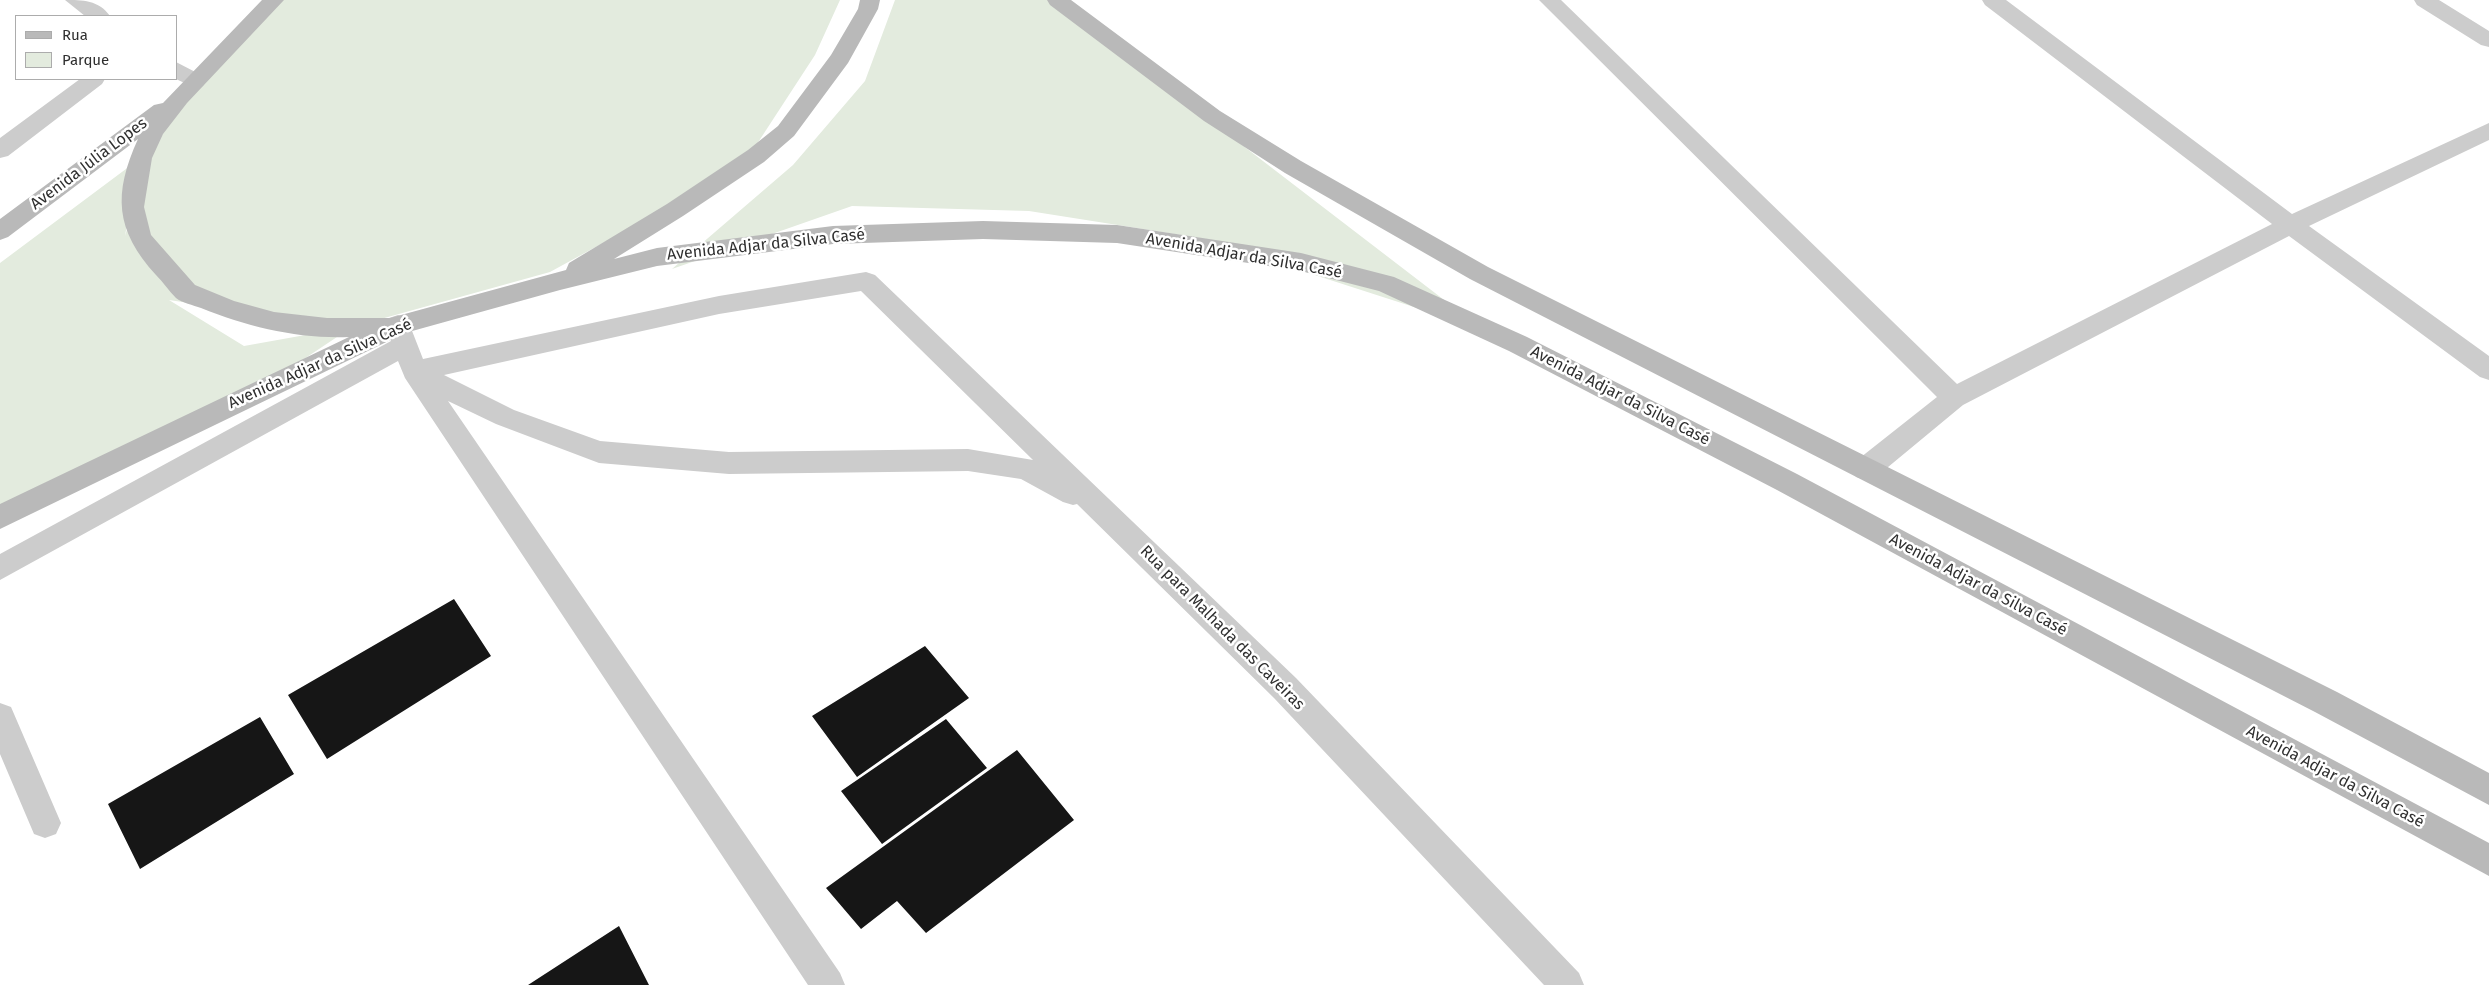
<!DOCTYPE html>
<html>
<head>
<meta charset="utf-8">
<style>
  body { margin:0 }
  #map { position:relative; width:2489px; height:985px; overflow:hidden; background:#fff; font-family:"Fira Sans",sans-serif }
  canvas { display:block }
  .legend { position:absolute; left:15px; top:15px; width:162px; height:65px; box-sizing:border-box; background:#fff; border:1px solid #acacac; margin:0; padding:6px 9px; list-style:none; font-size:15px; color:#2f2f2f }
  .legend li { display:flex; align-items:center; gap:10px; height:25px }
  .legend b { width:25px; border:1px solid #acacac }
</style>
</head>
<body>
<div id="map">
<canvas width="2489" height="985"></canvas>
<ul class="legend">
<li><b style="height:6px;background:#b9b9b9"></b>Rua</li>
<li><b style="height:14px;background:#e3ebde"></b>Parque</li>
</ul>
</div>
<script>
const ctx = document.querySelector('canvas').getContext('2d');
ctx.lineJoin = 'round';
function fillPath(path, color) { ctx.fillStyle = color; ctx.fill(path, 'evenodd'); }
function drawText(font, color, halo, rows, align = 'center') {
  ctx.font = font + ' "Fira Sans",sans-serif'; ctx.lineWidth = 5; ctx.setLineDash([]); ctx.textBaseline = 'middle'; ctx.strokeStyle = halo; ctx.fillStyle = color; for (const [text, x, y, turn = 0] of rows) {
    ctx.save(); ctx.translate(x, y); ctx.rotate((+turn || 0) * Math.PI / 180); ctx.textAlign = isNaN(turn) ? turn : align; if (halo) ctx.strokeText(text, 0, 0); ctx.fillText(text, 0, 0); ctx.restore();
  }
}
const green = new Path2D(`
  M274,0h566l-25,55 -73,112 -192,105 -198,55 -66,44 -286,143v-251l138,-103 -13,76 31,-105zM169,300l181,27 -106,19z
  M895,0h158l429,329 -282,-91 -171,-27 -177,-5 -180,63 121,-104 72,-84z`);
const building = new Path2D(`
  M454,599l37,57 -164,103 -39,-64z
  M925,646l44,52 -112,79 -45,-61z
  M260,717l34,57 -154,95 -32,-65z
  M946,719l41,49 -105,76 -41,-53z
  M1017,750l57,70 -148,113 -29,-32 -36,28 -35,-41z
  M619,926l30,59h-121z`);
const street = new Path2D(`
  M65,0c17,0 34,0 45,16h-25z
  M1539,0h22l396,384 315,-160 -287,-219 -3,-5h24l286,214 197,-91v17l-180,86 180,130v24l-9,-3 -191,-141 -326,169 -87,72 -10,3 -10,-3 -4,-8 4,-8 81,-64z
  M2414,0h25l50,31v16l-8,-2 -64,-40z
  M176,62l27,14 3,5 -3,5 -8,2 -19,-9z
  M80,79h25l-3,5 -94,72 -8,2v-20z
  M866,272l9,3 421,403 283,295 5,12h-40l-270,-287 -197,-194 -4,1 -10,-3 -42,-23 -53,-8 -239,3 -130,-11 -103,-39 -48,-23 392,572 5,12h-37l-403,-607 -7,-17 -398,219v-26l391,-213 -6,-16 4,-7 9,-3 9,3 16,41 296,-63zM861,291l172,169 -65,-11 -239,3 -129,-11 -86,-31 -70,-35 275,-61z
  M0,703l11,4 50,116 -5,11 -11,4 -11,-4 -34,-80z`);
const secondary = new Path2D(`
  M262,0h22l-97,103 -24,31 -11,24 -8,49 7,28 44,50 39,16 40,11 53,6h63l176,-48 3,-7 98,-59 81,-54 30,-24 53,-71 27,-46 2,-9h20l-2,9 -30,54 -54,73 -30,26 -81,54 -69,43 43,-11 176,-22 150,-5 134,4 184,28 93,24 133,60 270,137 692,369v33l-712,-386 -268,-139 -130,-60 -78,-20 -184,-28 -134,-4 -150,5 -176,22 -97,24 -155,43 -405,196v-25l349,-167c-51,2 -101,-10 -148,-29 -8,-3 -19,-5 -25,-10 -7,-7 -13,-16 -20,-23 -41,-45 -43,-81 -18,-136l-130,98 -8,3v-21l154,-114 9,-2z
  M1047,0h24l149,111 81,50 187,106 849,425 152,81v32l-174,-93 -845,-433 -185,-106 -81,-52 -154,-116z`);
const streetNames = [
  ["Avenida Júlia Lopes",89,164,-37],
  ["Avenida Adjar da Silva Casé",766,245,-6],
  ["Avenida Adjar da Silva Casé",1244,256,10],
  ["Avenida Adjar da Silva Casé",320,364,-24],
  ["Avenida Adjar da Silva Casé",1620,396,27],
  ["Avenida Adjar da Silva Casé",1978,585,28],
  ["Rua para Malhada das Caveiras",1222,628,45],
  ["Avenida Adjar da Silva Casé",2335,777,28]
];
fillPath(green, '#e3ebde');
fillPath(building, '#161616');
fillPath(street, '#ccc');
fillPath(secondary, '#b9b9b9');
drawText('16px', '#2f2f2f', '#fff', streetNames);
</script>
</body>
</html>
